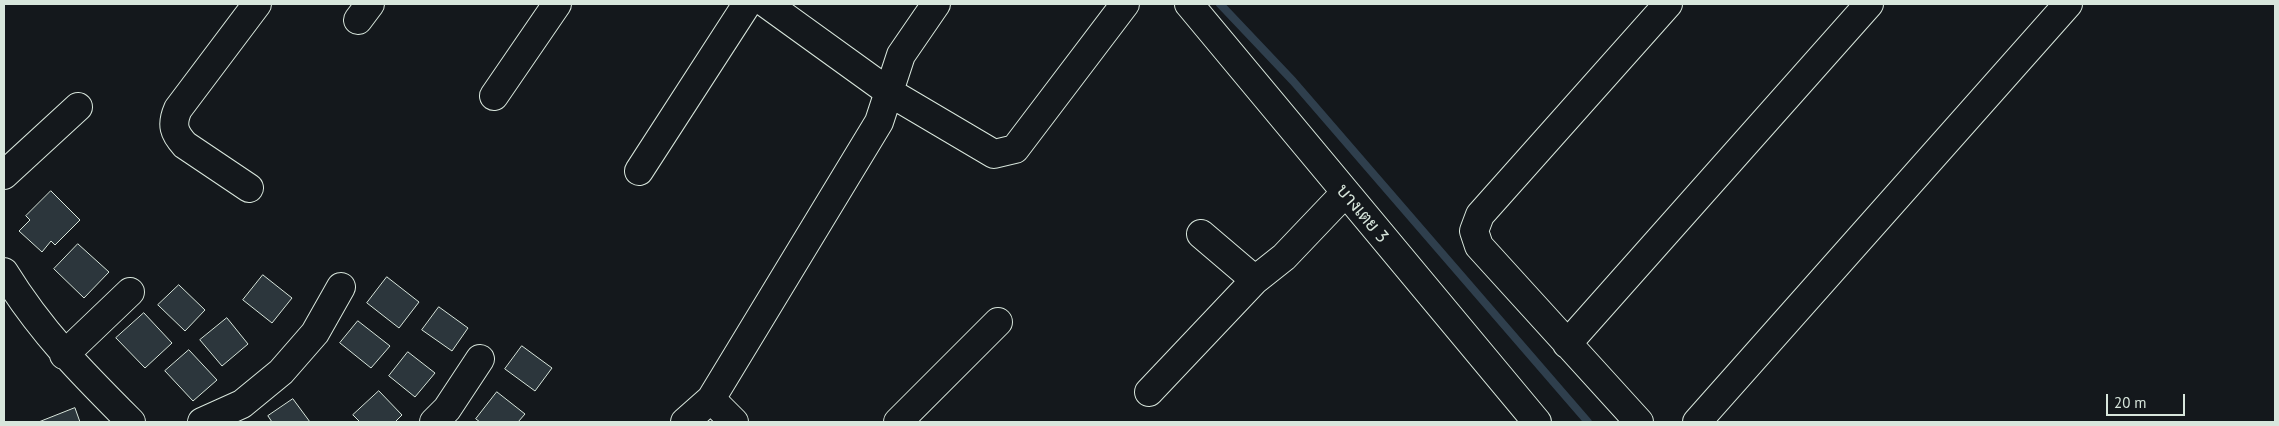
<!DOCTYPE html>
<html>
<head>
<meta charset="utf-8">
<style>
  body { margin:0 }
  #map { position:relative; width:2279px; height:426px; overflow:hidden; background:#14181c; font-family:"PT Sans",sans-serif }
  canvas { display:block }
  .frame { position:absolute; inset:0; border:5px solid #d8e6dc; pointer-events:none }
  .scale { position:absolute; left:2106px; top:394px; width:79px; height:22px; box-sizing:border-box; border:2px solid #d8e6dc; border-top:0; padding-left:6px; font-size:15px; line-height:18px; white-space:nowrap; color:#d8e6dc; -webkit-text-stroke:4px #14181c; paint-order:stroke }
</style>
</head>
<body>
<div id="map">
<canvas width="2279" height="426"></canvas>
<div class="frame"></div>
<div class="scale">20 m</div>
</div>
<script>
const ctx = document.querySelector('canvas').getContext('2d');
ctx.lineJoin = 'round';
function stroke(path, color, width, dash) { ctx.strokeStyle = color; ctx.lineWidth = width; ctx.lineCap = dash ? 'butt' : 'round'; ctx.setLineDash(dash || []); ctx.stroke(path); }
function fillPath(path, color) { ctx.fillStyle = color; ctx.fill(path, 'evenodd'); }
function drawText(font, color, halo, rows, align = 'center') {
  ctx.font = font + ' "PT Sans",Sarabun,sans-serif'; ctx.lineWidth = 4; ctx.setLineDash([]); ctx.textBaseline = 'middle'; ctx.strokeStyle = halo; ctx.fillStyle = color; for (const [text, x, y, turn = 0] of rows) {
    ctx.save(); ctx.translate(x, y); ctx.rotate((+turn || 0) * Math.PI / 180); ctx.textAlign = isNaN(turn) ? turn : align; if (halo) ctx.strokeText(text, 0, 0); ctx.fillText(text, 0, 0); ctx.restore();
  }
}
const stream = new Path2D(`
  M1220,4l73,77 295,341`);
const building = new Path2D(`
  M51,191l29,29 -25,25 -4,-4 -9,11 -23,-21 11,-11 -4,-4z
  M78,244l31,28 -25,26 -30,-29z
  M263,275l29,23 -20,25 -29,-23z
  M387,277l32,25 -20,26 -32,-25z
  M179,285l26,25 -20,21 -27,-26z
  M439,307l29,21 -16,23 -30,-21z
  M144,313l28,30 -27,25 -29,-30z
  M227,318l21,26 -26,22 -22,-26z
  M358,321l32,25 -19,22 -31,-25z
  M522,346l30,22 -17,23 -30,-22z
  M189,350l28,30 -24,21 -28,-30z
  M408,352l27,21 -20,24 -26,-21z
  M379,391l23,24 -7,7h-35l-7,-7z
  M497,392l28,22 -7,8h-38l-4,-3z
  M293,399l17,23h-38l-4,-6z
  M75,408l5,14h-41z`);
const minor = new Path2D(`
  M767,4l122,88 105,62 21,-5 110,-145
  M1189,4l348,418
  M358,20l12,-16
  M494,96l63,-92
  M639,171l108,-167
  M4,175l74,-68
  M249,188l-64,-43c-11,-12 -14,-20 -7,-36l79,-105
  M1201,234l54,46
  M4,272c37,60 78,101 127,150
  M1567,344l302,-340
  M64,355l66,-63
  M1149,392l106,-112 29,-23 61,-64
  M711,399l23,23
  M202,422l40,-18 39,-32 34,-39 26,-46
  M434,422l13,-13 33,-50
  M685,422l26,-23 168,-277 22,-67 35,-51
  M898,422l100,-100
  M1639,422l-160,-176 -5,-15 6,-16 188,-211
  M1697,422l371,-418`);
const streetNames = [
  ["บางเตย 3",1362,214,50]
];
stroke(stream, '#2f3f4d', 8);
fillPath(building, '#2c363c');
stroke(building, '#d8e6dc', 1);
stroke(minor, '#d8e6dc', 30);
stroke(minor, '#14181c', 28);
drawText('18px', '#d8e6dc', '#14181c', streetNames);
</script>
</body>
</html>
